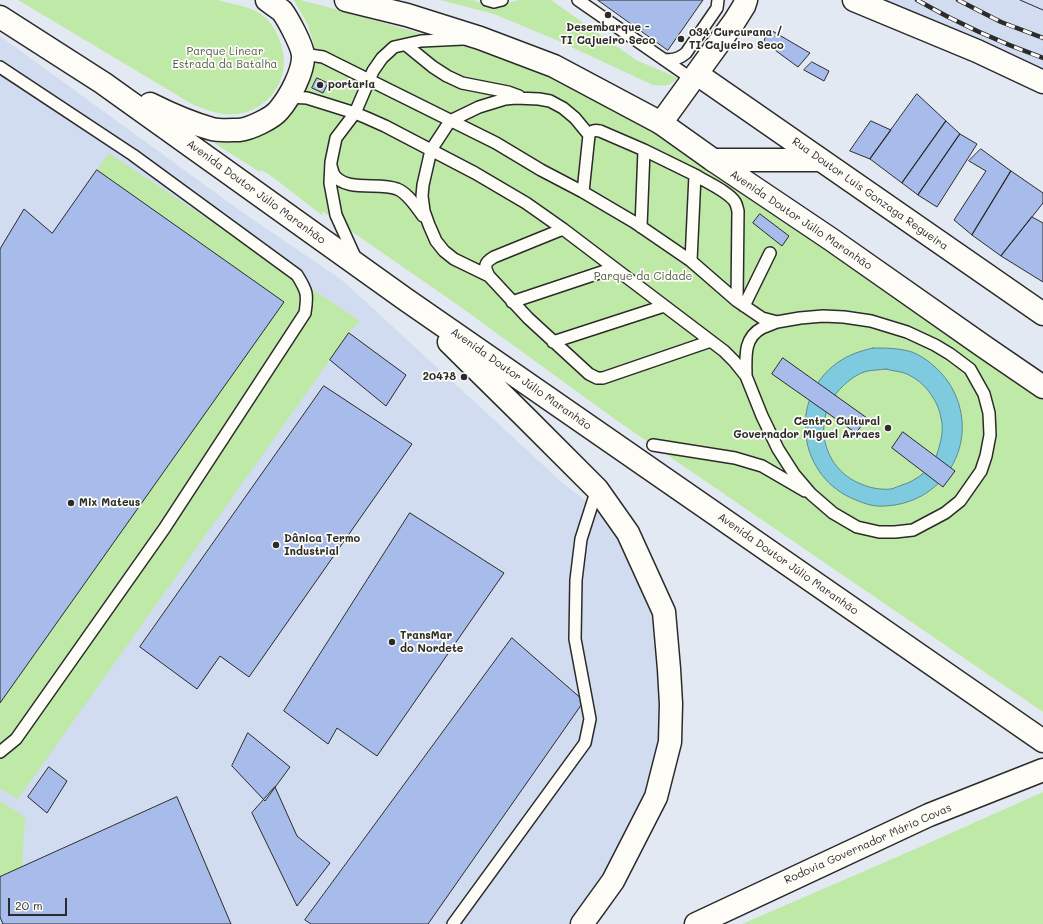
<!DOCTYPE html>
<html>
<head>
<meta charset="utf-8">
<style>
  body { margin:0 }
  #map { position:relative; width:1043px; height:924px; overflow:hidden; background:#e3e9f3; font-family:Mali,sans-serif }
  canvas { display:block }
  .scale { position:absolute; left:8px; top:898px; width:59px; height:18px; box-sizing:border-box; border:2px solid #2b2b2b; border-top:0; padding-left:5px; font-size:12px; line-height:14px; white-space:nowrap; color:#2b2b2b; -webkit-text-stroke:3px #fdfcf7; paint-order:stroke }
</style>
</head>
<body>
<div id="map">
<canvas width="1043" height="924"></canvas>
<div class="scale">20 m</div>
</div>
<script>
const ctx = document.querySelector('canvas').getContext('2d');
ctx.lineJoin = 'round';
function fillPath(path, color) { ctx.fillStyle = color; ctx.fill(path, 'evenodd'); }
function stroke(path, color, width, dash) { ctx.strokeStyle = color; ctx.lineWidth = width; ctx.lineCap = dash ? 'butt' : 'round'; ctx.setLineDash(dash || []); ctx.stroke(path); }
function drawText(font, color, halo, rows, align = 'center') {
  ctx.font = font + ' Mali,sans-serif'; ctx.lineWidth = 3.5; ctx.setLineDash([]); ctx.textBaseline = 'middle'; ctx.strokeStyle = halo; ctx.fillStyle = color; for (const [text, x, y, turn = 0] of rows) {
    ctx.save(); ctx.translate(x, y); ctx.rotate((+turn || 0) * Math.PI / 180); ctx.textAlign = isNaN(turn) ? turn : align; if (halo) ctx.strokeText(text, 0, 0); ctx.fillText(text, 0, 0); ctx.restore();
  }
}
const built = new Path2D(`
  M876,0h167v69l-81,-35z
  M0,36l242,176 100,68 223,205 63,48 36,79 -5,175 -77,137h-582z`);
const green = new Path2D(`
  M18,0h200c14,4 29,6 41,13 10,6 16,15 20,26 15,34 -6,70 -42,75 -16,2 -31,-4 -45,-10z
  M294,0h6l20,5 145,41 14,5 20,5 61,22 84,42 399,279v313l-427,-292 -161,-117 -133,-92 1,5 -53,-41 -9,-5 -1,2 -46,-29h14l20,-4 58,-58 7,-39 -5,-17z
  M440,0h32l22,7 25,-7h32l85,60 42,18c-10,9 -12,8 -25,7l-99,-46 -60,-25z
  M109,153l251,168 -11,12 -331,466 -18,-10v-86l284,-401 -187,-132z
  M1043,792v132h-301l171,-74z
  M0,801l25,16 -3,50 -22,10z`);
const water = new Path2D(`
  M873,348c13,0 26,0 39,4 15,6 28,18 37,31 34,53 -1,120 -64,123 -10,1 -20,-2 -29,-6 -58,-22 -69,-101 -19,-137 11,-8 23,-12 36,-15zM886,369c6,2 12,2 18,4 18,6 34,26 37,45 3,12 0,24 -4,36 -4,14 -21,27 -35,31 -3,1 -7,3 -11,4 -10,1 -21,-1 -30,-5 -40,-16 -50,-67 -19,-97 7,-7 16,-14 26,-16 5,-1 12,-1 18,-2z`);
const building = new Path2D(`
  M598,0h105l-35,50z
  M769,29l41,24 -12,14 -34,-25z
  M812,62l17,9 -5,10 -20,-11z
  M317,78l11,5 -5,10 -11,-5z
  M917,94l29,27 -44,62 -32,-24z
  M871,121l20,9 -21,29 -20,-8z
  M946,121l14,13 -42,61 -16,-12z
  M960,134l17,10 -40,63 -19,-12z
  M981,149l30,22 -39,64 -18,-15 32,-49 -17,-10z
  M97,170l187,132 -284,401v-454l24,-40 28,24z
  M1011,171l32,22v10l-42,53 -29,-21z
  M760,214l29,22 -7,10 -29,-23z
  M1032,217l11,6v59l-42,-26z
  M349,333l57,42 -20,31 -56,-46z
  M783,358l84,60 -11,15 -84,-59z
  M324,386l88,58 -163,233 -29,-21 -23,33 -57,-42z
  M903,432l52,39 -12,16 -51,-39z
  M410,513l94,60 -127,183 -40,-28 -9,16 -44,-33z
  M512,638l72,63 -156,223h-117l-6,-4z
  M248,733l42,34 -25,34 -33,-35z
  M49,767l18,14 -20,32 -19,-16z
  M275,787l22,49 33,27 -33,43 -45,-93z
  M177,797l54,127h-228l-3,-7v-40z`);
const service = new Path2D(`
  M487,0l7,2 8,-2
  M578,0l114,79
  M406,45l27,22 14,9 15,7 46,9 11,4
  M663,59c9,2 16,0 23,-6l31,-45 1,-8
  M0,67l133,88 164,120c10,16 11,19 8,38l-141,216 -148,210 -16,13
  M288,97l19,1 48,15 12,5 18,8 90,47 51,30 37,26 161,122 10,10 12,15 16,40 16,33 16,25 17,20 22,19 24,14 22,5h16l18,-2 32,-17 15,-12 21,-30 5,-15 4,-21 -1,-22 -5,-19 -14,-25 -20,-15 -15,-9 -28,-13 -36,-11 -27,-4 -21,-1 -23,2 -23,4 -15,-4 -25,-17 -46,-40 -57,-39 -51,-30 -42,-22 -45,-27 -161,-80 -12,-6 -20,-3
  M331,166c1,3 2,7 3,9 12,17 46,7 63,14 11,4 19,18 26,27
  M583,192l6,-57c3,-5 6,-5 11,-4l44,19
  M641,227l3,-77 51,25
  M563,229l-69,28c-10,6 -10,9 -5,19l39,42 61,56 8,4h6l108,-37
  M356,259l-20,-44 -6,-32 1,-21 5,-24 19,-25 18,-42 9,-13 12,-11 27,-6 42,-2
  M691,261l4,-86c11,7 34,17 40,27 2,3 2,6 3,9l-1,90
  M489,276l-35,-17 -10,-8 -8,-10 -7,-16 -5,-14 -2,-15 1,-11 8,-35 19,-29 29,-14 26,-8 11,-1 23,1 11,2 13,7 12,10 14,17
  M512,302l102,-34
  M744,306l26,-53
  M553,342l111,-36
  M746,376c0,-18 -3,-38 16,-48 5,-2 10,-4 15,-6
  M653,445l82,13 27,8 43,25
  M453,924l132,-181 5,-24 -15,-80 1,-59 5,-41 16,-50`);
const minor = new Path2D(`
  M854,0l123,51 66,31
  M697,74l346,240
  M661,123l73,-101 10,-16 2,-6
  M713,160h108`);
const trunk = new Path2D(`
  M346,0l61,15 73,23 74,28 107,57 52,37 119,80 154,108 57,39
  M0,17l103,66 302,216 638,442
  M150,104c20,10 40,19 62,25 7,2 20,1 27,1 11,-1 34,-12 40,-20 11,-13 25,-39 24,-55 -1,-10 -15,-36 -21,-44 -5,-4 -10,-7 -15,-11
  M449,342l76,75 72,72 31,44 36,79 5,57 2,35 -1,38 -14,55 -43,84 -31,43
  M696,924l233,-109 114,-45`);
const tram = new Path2D(`
  M1020,0l23,10`);
const rail = new Path2D(`
  M917,0c40,23 82,42 126,58
  M958,0l43,22 42,16`);
const markers = [
  [608,15,4,"#2b2b2b"],
  [681,39,4,"#2b2b2b"],
  [320,85,4,"#2b2b2b"],
  [464,377,4,"#2b2b2b"],
  [888,428,4,"#2b2b2b"],
  [71,503,4,"#2b2b2b"],
  [276,545,4,"#2b2b2b"],
  [392,642,4,"#2b2b2b"]
];
const poiNames = [
  ["Desembarque -",608,28,"center"],
  ["TI Cajueiro Seco",608,41,"center"],
  ["034 Curcurana /",689,33],
  ["TI Cajueiro Seco",689,46],
  ["portaria",328,85],
  ["20478",456,377,"right"],
  ["Centro Cultural",880,422,"right"],
  ["Governador Miguel Arraes",880,435,"right"],
  ["Mix Mateus",79,503],
  ["Dânica Termo",284,539],
  ["Industrial",284,552],
  ["TransMar",400,636],
  ["do Nordete",400,649]
];
const parkNames = [
  ["Parque Linear",225,52],
  ["Estrada da Batalha",225,65],
  ["Parque da Cidade",643,277]
];
const streetNames = [
  ["Avenida Doutor Júlio Maranhão",256,192,36],
  ["Rua Doutor Luis Gonzaga Regueira",870,194,35],
  ["Avenida Doutor Júlio Maranhão",801,220,34],
  ["Avenida Doutor Júlio Maranhão",521,379,35],
  ["Avenida Doutor Júlio Maranhão",788,564,35],
  ["Rodovia Governador Mário Covas",868,844,-24]
];
fillPath(built, '#d1dcf0');
fillPath(green, '#bfe9a6');
fillPath(water, '#7ecade');
stroke(water, '#5d8a96', 1);
fillPath(building, '#a7bcea');
stroke(building, '#2b2b2b', 1);
stroke(service, '#2b2b2b', 14);
stroke(minor, '#2b2b2b', 25);
stroke(trunk, '#2b2b2b', 25);
stroke(service, '#fdfcf7', 11);
stroke(minor, '#fdfcf7', 22);
stroke(trunk, '#fdfcf7', 22);
stroke(tram, '#2b2b2b', 1);
stroke(rail, '#2b2b2b', 4.5);
stroke(rail, '#fdfcf7', 3, [9]);
for (const [x, y, r, color] of markers) { const dot = new Path2D(); dot.arc(x, y, r, 0, 2 * Math.PI); ctx.fillStyle = color; ctx.fill(dot); stroke(dot, '#fdfcf7', 1.5); }
drawText('bold 11px', '#2b2b2b', '#fdfcf7', poiNames, 'left');
drawText('11px', '#505a4a', '#fdfcf7', parkNames);
drawText('11px', '#2b2b2b', '#fdfcf7', streetNames);
</script>
</body>
</html>
